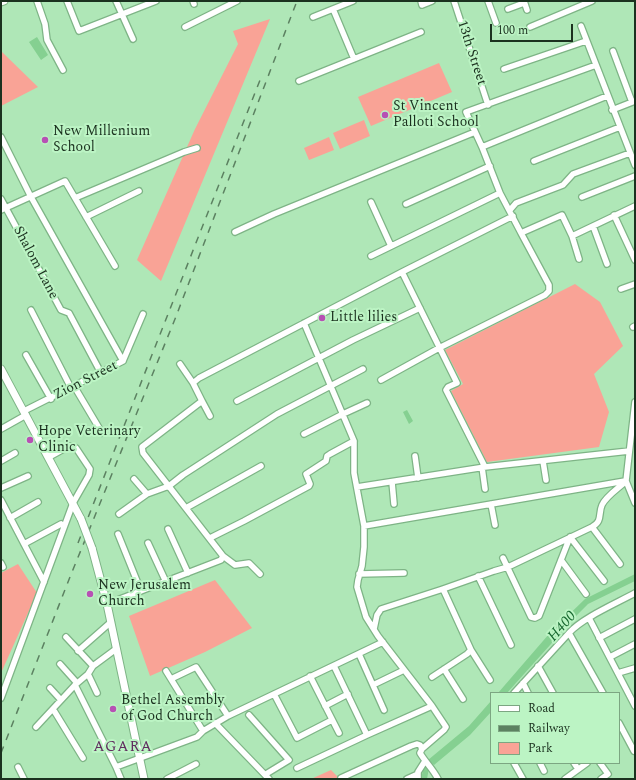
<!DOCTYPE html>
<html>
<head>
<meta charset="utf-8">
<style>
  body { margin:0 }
  #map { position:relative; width:636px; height:780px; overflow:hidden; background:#afe7b7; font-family:Spectral,serif }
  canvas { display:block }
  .frame { position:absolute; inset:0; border:2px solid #1b311f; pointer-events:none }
  .legend { position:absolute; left:490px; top:692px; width:130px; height:72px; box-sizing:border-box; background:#bcf4c4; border:1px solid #7ca682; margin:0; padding:5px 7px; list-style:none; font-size:12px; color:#1b311f }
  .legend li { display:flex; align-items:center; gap:8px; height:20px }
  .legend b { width:20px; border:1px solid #7ca682 }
  .scale { position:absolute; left:490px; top:24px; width:83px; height:18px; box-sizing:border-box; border:2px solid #1b311f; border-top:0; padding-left:5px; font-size:12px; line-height:14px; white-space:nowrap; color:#1b311f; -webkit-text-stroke:3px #bcf4c4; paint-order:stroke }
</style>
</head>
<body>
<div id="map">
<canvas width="636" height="780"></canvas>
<div class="frame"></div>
<ul class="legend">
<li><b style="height:5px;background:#fff"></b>Road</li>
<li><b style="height:5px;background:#5c8161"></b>Railway</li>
<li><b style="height:11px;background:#f9a396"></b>Park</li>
</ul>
<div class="scale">100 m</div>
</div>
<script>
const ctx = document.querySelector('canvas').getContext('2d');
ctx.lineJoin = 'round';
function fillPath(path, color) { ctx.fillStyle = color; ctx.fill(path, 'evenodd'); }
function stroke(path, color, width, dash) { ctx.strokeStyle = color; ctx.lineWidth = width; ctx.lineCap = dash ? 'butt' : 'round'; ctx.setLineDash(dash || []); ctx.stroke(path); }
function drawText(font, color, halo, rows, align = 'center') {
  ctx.font = font + ' Spectral,serif'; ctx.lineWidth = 4; ctx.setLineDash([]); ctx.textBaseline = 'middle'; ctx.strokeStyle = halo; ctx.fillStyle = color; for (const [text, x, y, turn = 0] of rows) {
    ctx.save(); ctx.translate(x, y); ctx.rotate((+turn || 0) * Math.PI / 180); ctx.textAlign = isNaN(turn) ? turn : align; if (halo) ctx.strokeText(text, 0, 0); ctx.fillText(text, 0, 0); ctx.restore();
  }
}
const green = new Path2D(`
  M270,19l-109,262 -24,-21 58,-131 43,-85 -5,-13z
  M1,51l37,36 -37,19z
  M439,63l13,29 -81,34 -13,-29z
  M364,120l6,16 -30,13 -7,-16z
  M329,137l5,13 -25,10 -5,-12z
  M575,284l25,18 23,44 -29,28 15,38 -10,35 -112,15 -36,-71 12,-7 -18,-34z
  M18,564l19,29 -36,80v-100z
  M215,580l37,48 -47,24 -55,24 -21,-60z
  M331,770l9,9h-29z`);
const water = new Path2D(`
  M37,37l11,18 -7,5 -12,-18z
  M407,410l6,11 -4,3 -6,-12z
  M635,574v7l-47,23 -11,11 -70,78h-9l51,-59 36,-35z
  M491,701v11l-21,23 -36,30 -6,-5 41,-34z
  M424,766l5,2 -2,11h-6z`);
const minor = new Path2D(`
  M37,1l8,23 2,16 16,30
  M67,1l12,30 77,-30
  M116,1l17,38
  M193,1l1,3
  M421,1l1,4 10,-4
  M454,1l34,104
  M488,1l8,22
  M524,1l3,9
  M333,9l21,50
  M508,9l16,-6
  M313,17l40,-16
  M581,26l54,139
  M185,27l52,-26
  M530,27l62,-26
  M613,51l19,51
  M504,69l82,-28
  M299,81l122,-49
  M612,110l23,-9
  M1,137l30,60 92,164
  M482,147l125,-51
  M534,161l86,-34
  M582,197l53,-21
  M75,198l109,-46 13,-4
  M1,199l60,111 8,3 32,60
  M371,202l20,44
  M406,204l84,-38
  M1,210l64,-29 50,85
  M510,210l6,-7 47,-18 10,-11 57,-21
  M614,215l21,45
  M86,217l53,-26
  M593,226l14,38
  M235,232l39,-18 201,-82
  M572,236l63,-30
  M371,256l129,-63
  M579,259l-7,-23 -10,-21 -41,18 -21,-40 -18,-46 -16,-35 130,-47
  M402,272l55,111 -9,4 -2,3 39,77
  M621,289l14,-5
  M31,310l40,78
  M304,323l50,118v32l10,53v21l-2,19 -4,14 -1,7 9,30 12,19 54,70 14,21 -2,3 -22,19 -2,4c6,10 13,16 18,26
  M633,327l2,-1
  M26,355l25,44
  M180,364l13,19
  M381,380l58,-32 106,-53 4,-4v-6l-28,-52
  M74,386l28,47
  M202,401l8,15
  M237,401l116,-61 67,-32
  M635,402l-9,79 9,22
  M24,411l99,-50 20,-47
  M1,429l25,-14
  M304,434l39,-20 24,-11
  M415,456l3,22
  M1,461l14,-8
  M543,461l3,19
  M482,467l3,22
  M134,479l13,15
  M392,482l2,22
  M357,487l128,-20 144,-16
  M1,488l27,-12
  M1,500l43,82
  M491,504l4,21
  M186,508l75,-42
  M119,514l28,-20 22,-8 14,-11 94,-61 86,-45
  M10,518l28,-16
  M364,526l261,-45
  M592,527l28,37
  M168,529l20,44
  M118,534l23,57
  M570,537l34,44
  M210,538l34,-17 65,-35 1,-2 -4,-10 20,-13 1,-5 3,-2 24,-13
  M148,543l18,39
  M24,544l37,-20
  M503,558l28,59 4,1 4,-2 31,-79
  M561,560l25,34
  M1,563l2,4
  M260,574l-11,-11 -14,2 -12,-9 -80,-103 -1,-6 60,-46 -9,-18 6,-5 203,-106 111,-56
  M359,574l45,-1
  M478,576l33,69
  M107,604l114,-44 2,-4
  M589,618l46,88
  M374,629l3,-14 4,-6 62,-20 51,-18 14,-4 84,-40c11,-6 6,-13 10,-22 4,-9 17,-17 24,-24
  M66,637l27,29
  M599,638l36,-19
  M471,650l19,30
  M78,651l33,-29
  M359,654l25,56
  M610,657l25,-13
  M60,664l17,19
  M334,666l33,69
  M538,666l15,27
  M444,669l19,30
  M166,671l37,60
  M618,673l17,-5
  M88,674l9,19
  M310,676l29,57
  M432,677l35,-23 4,-4 -28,-61
  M171,679l25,-12 32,49
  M523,683l5,10
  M75,685l41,82 5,12
  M373,685l31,-15
  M50,688l11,12
  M514,693l55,-60
  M603,693l-34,-60c13,-15 48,-30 66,-40
  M274,694l23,44 35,-18
  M1,698l72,-195 16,-28 1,-6 -14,-21 -4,-2h-3l-20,11
  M325,706l23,-12
  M53,709l30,49
  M249,715l40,45 -23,14
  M215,723l54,56
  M619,723l15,28
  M36,727l39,-42 13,-11 5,-8 23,-17
  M514,763l9,16
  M540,763l4,8
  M574,763l4,6
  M600,763l8,11 -7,5
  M18,767l6,12
  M116,767l81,-30 6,-6 25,-15 155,-74
  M297,768l70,-33 65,-29
  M341,778l70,-32 6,-2 3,1 2,4
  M167,779l29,-15
  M407,779l11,-5
  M418,779v-7l7,-11
  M565,779l22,-16`);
const tertiary = new Path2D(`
  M1,2l3,-1
  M1,369l80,150
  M92,548l15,56 37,175`);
const rail = new Path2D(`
  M78,543l184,-468
  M1,753l69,-176 105,-258 122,-318`);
const tertiaryBridge = new Path2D(`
  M81,519l11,29`);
const markers = [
  [385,115,4,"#b750b4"],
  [45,140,4,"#b750b4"],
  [322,318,4,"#b750b4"],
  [30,440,4,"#b750b4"],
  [90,594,4,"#b750b4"],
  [113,709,4,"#b750b4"]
];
const streetNames = [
  ["13th Street",471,53,72],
  ["Shalom Lane",35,263,62],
  ["Zion Street",86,381,-27]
];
const poiNames = [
  ["St Vincent",393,107],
  ["Palloti School",393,123],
  ["New Millenium",53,132],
  ["School",53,148],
  ["Little lilies",330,318],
  ["Hope Veterinary",38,432],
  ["Clinic",38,448],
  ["New Jerusalem",98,586],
  ["Church",98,602],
  ["Bethel Assembly",121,701],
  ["of God Church",121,717]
];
const waterNames = [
  ["H400",563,627,-48]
];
const neighbourhoodNames = [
  ["AGARA",123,748]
];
fillPath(green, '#f9a396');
fillPath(water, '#85d091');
stroke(minor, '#7eb486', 8);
stroke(tertiary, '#7eb486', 9);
stroke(minor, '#fff', 5.5);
stroke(tertiary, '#fff', 7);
stroke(rail, '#5c8161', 1.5, [7, 7]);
stroke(tertiaryBridge, '#7eb486', 9, []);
stroke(tertiaryBridge, '#fff', 7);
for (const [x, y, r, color] of markers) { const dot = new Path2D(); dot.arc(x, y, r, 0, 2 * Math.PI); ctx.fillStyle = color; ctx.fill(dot); stroke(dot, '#bcf4c4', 1.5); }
drawText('14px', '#1b311f', '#bcf4c4', streetNames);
drawText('14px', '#1b311f', '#bcf4c4', poiNames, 'left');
drawText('italic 15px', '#17682f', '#bcf4c4', waterNames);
ctx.letterSpacing = '1px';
drawText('15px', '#602e5f', '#bcf4c4', neighbourhoodNames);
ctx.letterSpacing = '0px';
</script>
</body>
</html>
